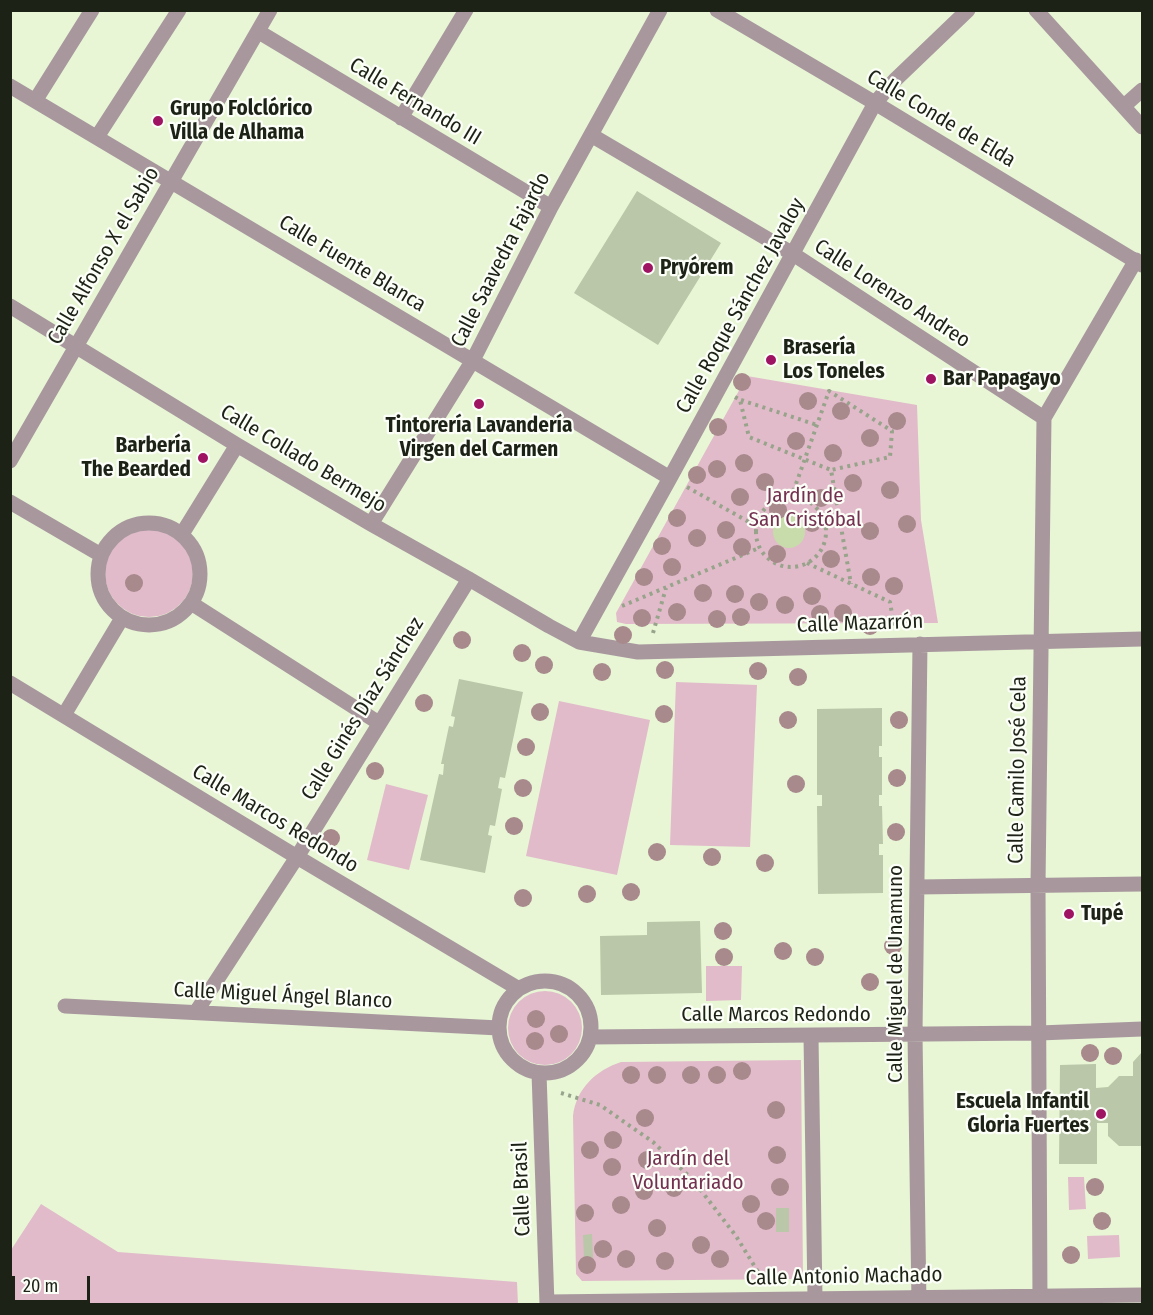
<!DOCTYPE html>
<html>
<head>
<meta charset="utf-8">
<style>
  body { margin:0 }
  #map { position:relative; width:1153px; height:1315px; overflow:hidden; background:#e8f6d6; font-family:"Fira Sans Condensed",sans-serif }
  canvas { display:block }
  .frame { position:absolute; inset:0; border:12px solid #1d2217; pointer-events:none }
  .scale { position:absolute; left:12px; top:1276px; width:78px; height:27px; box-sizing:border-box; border:3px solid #1d2217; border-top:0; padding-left:8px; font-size:18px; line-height:21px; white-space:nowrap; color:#1d2217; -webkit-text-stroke:4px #fcfff8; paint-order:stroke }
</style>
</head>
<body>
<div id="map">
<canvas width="1153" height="1315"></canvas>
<div class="frame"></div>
<div class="scale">20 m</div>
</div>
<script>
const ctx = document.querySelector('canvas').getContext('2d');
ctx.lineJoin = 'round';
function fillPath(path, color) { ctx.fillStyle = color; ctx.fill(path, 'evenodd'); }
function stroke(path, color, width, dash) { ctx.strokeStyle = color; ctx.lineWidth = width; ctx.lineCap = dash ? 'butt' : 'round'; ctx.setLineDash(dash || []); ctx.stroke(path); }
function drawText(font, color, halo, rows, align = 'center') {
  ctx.font = font + ' "Fira Sans Condensed",sans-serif'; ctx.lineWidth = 4.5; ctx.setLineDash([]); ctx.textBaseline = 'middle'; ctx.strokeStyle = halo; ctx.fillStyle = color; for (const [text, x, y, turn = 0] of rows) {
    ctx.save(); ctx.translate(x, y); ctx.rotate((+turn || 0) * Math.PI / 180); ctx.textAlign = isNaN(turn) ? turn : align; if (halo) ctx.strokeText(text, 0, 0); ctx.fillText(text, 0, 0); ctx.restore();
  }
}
const green = new Path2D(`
  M747,376l170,29 4,115 17,103 -312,1 -9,-2 -1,-9z
  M105 573a44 44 0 1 1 88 0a44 44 0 1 1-88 0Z
  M676,682l81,3 -7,162 -80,-2z
  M559,701l91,19 -33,155 -91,-19z
  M386,784l42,11 -19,75 -42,-10z
  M706,966h36l-1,34 -35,1z
  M508 1028a37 37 0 1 1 74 0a37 37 0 1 1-74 0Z
  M801,1060l2,219 -221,2 -6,-7 -3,-158c3,-27 23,-46 48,-54z
  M1068,1177h16l2,32 -17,1z
  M41,1204l77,48 399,30 1,22h-507v-54z
  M1119,1235l1,22 -32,2 -1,-23z`);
const water = new Path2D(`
  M773 532a16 16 0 1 1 32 0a16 16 0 1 1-32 0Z`);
const building = new Path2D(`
  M637,191l84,52 -63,102 -84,-52z
  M459,679l64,13 -18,86 -5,-1 -2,11 4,1 -7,37 -5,-1 -2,10 4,1 -7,37 -65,-13 19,-86 4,1 1,-11h-3l8,-38 4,1 2,-10 -4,-1z
  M882,708v38h-3v11h3v38h-3v11h3l1,38h-4v11h4v38l-65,1 -1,-88h5v-11h-5v-86z
  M700,921l2,72 -101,2 -1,-59 47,-1v-13z
  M1142,1052v94h-23l-11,-10v-13h-11v41h-38l1,-99 36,-1v24l12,-1 11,-11h14v-14z
  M776,1208h13v24h-13z
  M592,1234l1,24h-9l-1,-23z`);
const path = new Path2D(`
  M735,397l5,3 9,37 82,33 20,114
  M741,400l76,25
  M687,487l69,39
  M756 532a35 35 0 1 1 70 0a35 35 0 1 1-70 0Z
  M791,498l38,-107 63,40 -2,26 -59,13
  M807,563l83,39 4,24
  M622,606l137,-58
  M653,633l13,-45
  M561,1093l39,12 53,37 40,38 43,56 27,44`);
const pedestrian = new Path2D(`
  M811,1036l4,263`);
const minor = new Path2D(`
  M717,10l158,93 267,162
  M1036,10l106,117
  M259,32l292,175
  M10,86l660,392
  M35,101l57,-91
  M1124,106l18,-16
  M401,118l65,-108
  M591,135l202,119 251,164
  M97,137l82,-127
  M10,306l227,139 134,79 98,55 80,47 30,16 59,10 504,-13
  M10,461l260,-451
  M10,502l91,53
  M98 574a51 51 0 1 1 102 0a51 51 0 1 1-102 0Z
  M371,524l102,-164 78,-153 109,-197
  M182,534l55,-89
  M191,603l188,120
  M579,642l91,-164 205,-375 20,-23 73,-70
  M10,683l287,174 222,132
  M64,715l58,-97
  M917,887l225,-3
  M499 1027a46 46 0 1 1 92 0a46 46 0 1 1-92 0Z
  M65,1006l434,22
  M196,1012l101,-155 172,-278
  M590,1037l449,-4 103,-4
  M539,1073l8,231
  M547,1302l595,-7
  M919,1304l-4,-270 5,-390
  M1040,1304l-2,-419 6,-467 92,-158`);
const trees = [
  [742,382],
  [808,401],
  [841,411],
  [897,421],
  [718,427],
  [870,438],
  [796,441],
  [833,453],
  [744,463],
  [717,469],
  [697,475],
  [765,482],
  [853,483],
  [890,490],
  [740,497],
  [821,498],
  [778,510],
  [677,518],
  [812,523],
  [907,524],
  [726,530],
  [870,531],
  [697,538],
  [662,546],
  [742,547],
  [777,554],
  [831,559],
  [672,567],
  [644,577],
  [871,577],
  [134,583],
  [894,586],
  [703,593],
  [735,594],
  [812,596],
  [759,602],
  [785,605],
  [677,612],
  [843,613],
  [820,614],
  [741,617],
  [642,618],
  [717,619],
  [870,626],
  [623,635],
  [462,640],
  [522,653],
  [544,665],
  [665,670],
  [758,671],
  [602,672],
  [798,677],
  [424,703],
  [540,712],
  [664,714],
  [788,720],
  [899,720],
  [526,747],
  [375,771],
  [897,778],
  [796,784],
  [523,788],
  [514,826],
  [896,832],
  [331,838],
  [657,852],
  [712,857],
  [765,863],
  [631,892],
  [587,894],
  [523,898],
  [723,931],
  [893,946],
  [783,951],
  [724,957],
  [815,957],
  [870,982],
  [536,1019],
  [559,1034],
  [535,1041],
  [1090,1053],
  [1113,1056],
  [742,1071],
  [631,1075],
  [657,1075],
  [691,1075],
  [717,1075],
  [776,1110],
  [645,1118],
  [613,1140],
  [590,1150],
  [777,1155],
  [647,1160],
  [612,1167],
  [780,1187],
  [1095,1187],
  [674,1188],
  [644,1191],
  [751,1204],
  [621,1205],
  [585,1213],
  [766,1221],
  [1102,1221],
  [657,1228],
  [701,1245],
  [603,1249],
  [1071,1255],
  [626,1259],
  [720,1259],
  [665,1261],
  [587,1265]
];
const markers = [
  [158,121,6,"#9e1462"],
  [648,268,6,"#9e1462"],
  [771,360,6,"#9e1462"],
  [931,379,6,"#9e1462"],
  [479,404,6,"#9e1462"],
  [203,458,6,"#9e1462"],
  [1069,914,6,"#9e1462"],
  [1101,1114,6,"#9e1462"]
];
const streetNames = [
  ["Calle Fernando III",415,102,31],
  ["Calle Conde de Elda",941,119,31],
  ["Calle Alfonso X el Sabio",104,256,-60],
  ["Calle Saavedra Fajardo",501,260,-63],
  ["Calle Fuente Blanca",352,264,31],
  ["Calle Lorenzo Andreo",892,294,33],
  ["Calle Roque Sánchez Javaloy",741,306,-61],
  ["Calle Collado Bermejo",303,459,31],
  ["Calle Mazarrón",860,624,-2],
  ["Calle Ginés Díaz Sánchez",363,709,-58],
  ["Calle Camilo José Cela",1018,770,-89],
  ["Calle Marcos Redondo",275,819,31],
  ["Calle Miguel de Unamuno",896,974,-90],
  ["Calle Miguel Ángel Blanco",283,996,3],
  ["Calle Marcos Redondo",776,1015],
  ["Calle Brasil",522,1189,-92],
  ["Calle Antonio Machado",844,1277,-1]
];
const poiNames = [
  ["Grupo Folclórico",170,109],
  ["Villa de Alhama",170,133],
  ["Pryórem",660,268],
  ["Brasería",783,348],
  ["Los Toneles",783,372],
  ["Bar Papagayo",943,379],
  ["Tintorería Lavandería",479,426,"center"],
  ["Virgen del Carmen",479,450,"center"],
  ["Barbería",191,446,"right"],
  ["The Bearded",191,470,"right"],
  ["Tupé",1081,914],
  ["Escuela Infantil",1089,1102,"right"],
  ["Gloria Fuertes",1089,1126,"right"]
];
const parkNames = [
  ["Jardín de",805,496],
  ["San Cristóbal",805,520],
  ["Jardín del",688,1159],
  ["Voluntariado",688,1183]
];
fillPath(green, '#e1bbca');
fillPath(water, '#c7dcaa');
fillPath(building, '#bac7a8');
stroke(path, '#98a38b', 4, [3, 4.5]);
stroke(pedestrian, '#a8989e', 15);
stroke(minor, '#a8989e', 15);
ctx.fillStyle = '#a8898c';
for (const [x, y] of trees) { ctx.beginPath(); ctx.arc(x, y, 9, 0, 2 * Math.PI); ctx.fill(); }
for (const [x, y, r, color] of markers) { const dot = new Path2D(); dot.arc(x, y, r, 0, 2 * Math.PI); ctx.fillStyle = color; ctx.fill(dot); stroke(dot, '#fcfff8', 2); }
drawText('21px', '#1d2217', '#fcfff8', streetNames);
drawText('bold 21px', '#1d2217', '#fcfff8', poiNames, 'left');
drawText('21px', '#733050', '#fcfff8', parkNames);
</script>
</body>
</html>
